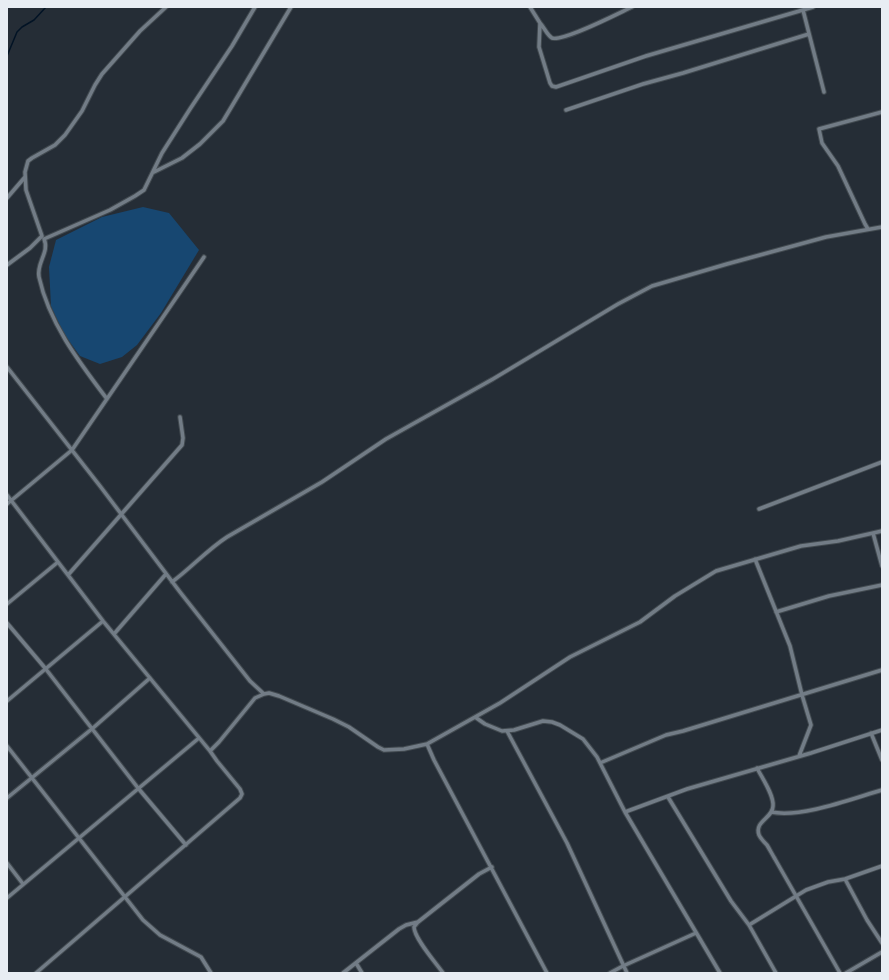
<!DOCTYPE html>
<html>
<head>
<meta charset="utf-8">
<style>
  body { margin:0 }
  #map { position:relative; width:889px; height:980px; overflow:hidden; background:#252d36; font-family:"Fira Sans Condensed",sans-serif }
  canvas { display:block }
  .frame { position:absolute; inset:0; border:8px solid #e8edf3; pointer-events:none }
</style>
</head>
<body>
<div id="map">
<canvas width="889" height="980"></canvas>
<div class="frame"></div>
</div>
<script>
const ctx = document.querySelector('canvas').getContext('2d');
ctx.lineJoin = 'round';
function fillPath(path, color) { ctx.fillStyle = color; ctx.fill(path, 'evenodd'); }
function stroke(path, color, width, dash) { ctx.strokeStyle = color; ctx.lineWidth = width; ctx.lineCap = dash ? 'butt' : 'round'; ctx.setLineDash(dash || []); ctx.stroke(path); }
const green = new Path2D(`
  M143,207l26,6 30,37 -38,63 -24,32 -15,12 -22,7 -20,-8 -16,-22 -9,-19 -4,-9 -2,-39 7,-27 46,-23z`);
const stream = new Path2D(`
  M7,56l10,-24 5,-5 12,-7 12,-13`);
const minor = new Path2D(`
  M530,7l10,16 -1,24 11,36 2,3 4,1 90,-31 167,-49
  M803,10l21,82
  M540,23c4,4 7,12 12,15 11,4 67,-25 80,-31
  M566,110l77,-26 40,-11 126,-39
  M154,172l28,-14 18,-14 23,-23 68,-114
  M7,198l18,-21
  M868,229l-3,-5 -27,-58 -16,-23 -3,-14 63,-17
  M44,239l66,-29 25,-14 9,-6 18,-37 28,-44 42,-63 23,-39
  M44,239c6,13 -8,24 -5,38 10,46 40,85 68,122
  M7,265l23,-17 12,-12 -16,-46 -1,-18 3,-11 4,-3 23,-13 10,-10 17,-24 13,-26 7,-11 38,-43 26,-24
  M7,367l93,119 80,106 70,89 14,13
  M7,495l96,126 107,130 9,-9 36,-44 9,-4 5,-1 10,3 54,23 16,8 29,20 6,3 20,-1 23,-5 73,-41 70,-46 70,-35 35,-26 41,-25 85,-25 37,-5 44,-10
  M7,504l65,-54 132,-193
  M759,509l123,-47
  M873,533l9,33
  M755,559l35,87 12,49 9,30 -12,31
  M68,575l114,-130 1,-7 -3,-21
  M172,582c19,-14 35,-32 55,-45l95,-55 64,-43 107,-60 125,-75 34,-18 75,-22 99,-27 56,-10
  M7,604l51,-42
  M776,612l53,-16 53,-11
  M7,623l38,45 93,120 48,57
  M114,634l52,-60
  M7,701l96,-80
  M475,717l10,7 17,7 12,-1 29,-9 9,1 8,3 23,14 14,18 28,55 95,161
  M507,731l60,112 60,130
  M871,733l11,27
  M427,744l7,16 113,213
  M7,746l136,174 17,15 41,22 10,16
  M600,763l66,-28 17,-4 199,-61
  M757,768c5,10 17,27 16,38 0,12 -19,15 -14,29 2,4 5,7 8,10 3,5 5,9 8,14l65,114
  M668,797l63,104 18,24 27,48
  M7,798l86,-70 57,-50
  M625,812l62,-23 124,-36 71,-23
  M771,812c31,6 80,-13 111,-22
  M7,863l16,21
  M845,879l22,41 15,23
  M7,898l192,-160
  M749,925l57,-35 22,-8 17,-3 37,-13
  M356,963l6,10
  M36,973l204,-175 2,-4 -2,-5 -23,-28 -7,-10
  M343,973l56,-44 7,-4 12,-3
  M443,973c-7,-10 -29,-35 -29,-46l4,-5 61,-48 13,-7
  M610,973l13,-7 73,-33
  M846,973l36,-21`);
fillPath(green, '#174771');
stroke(stream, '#021325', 1.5);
stroke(minor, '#424a50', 5.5);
stroke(minor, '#727c86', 3.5);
</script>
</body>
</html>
